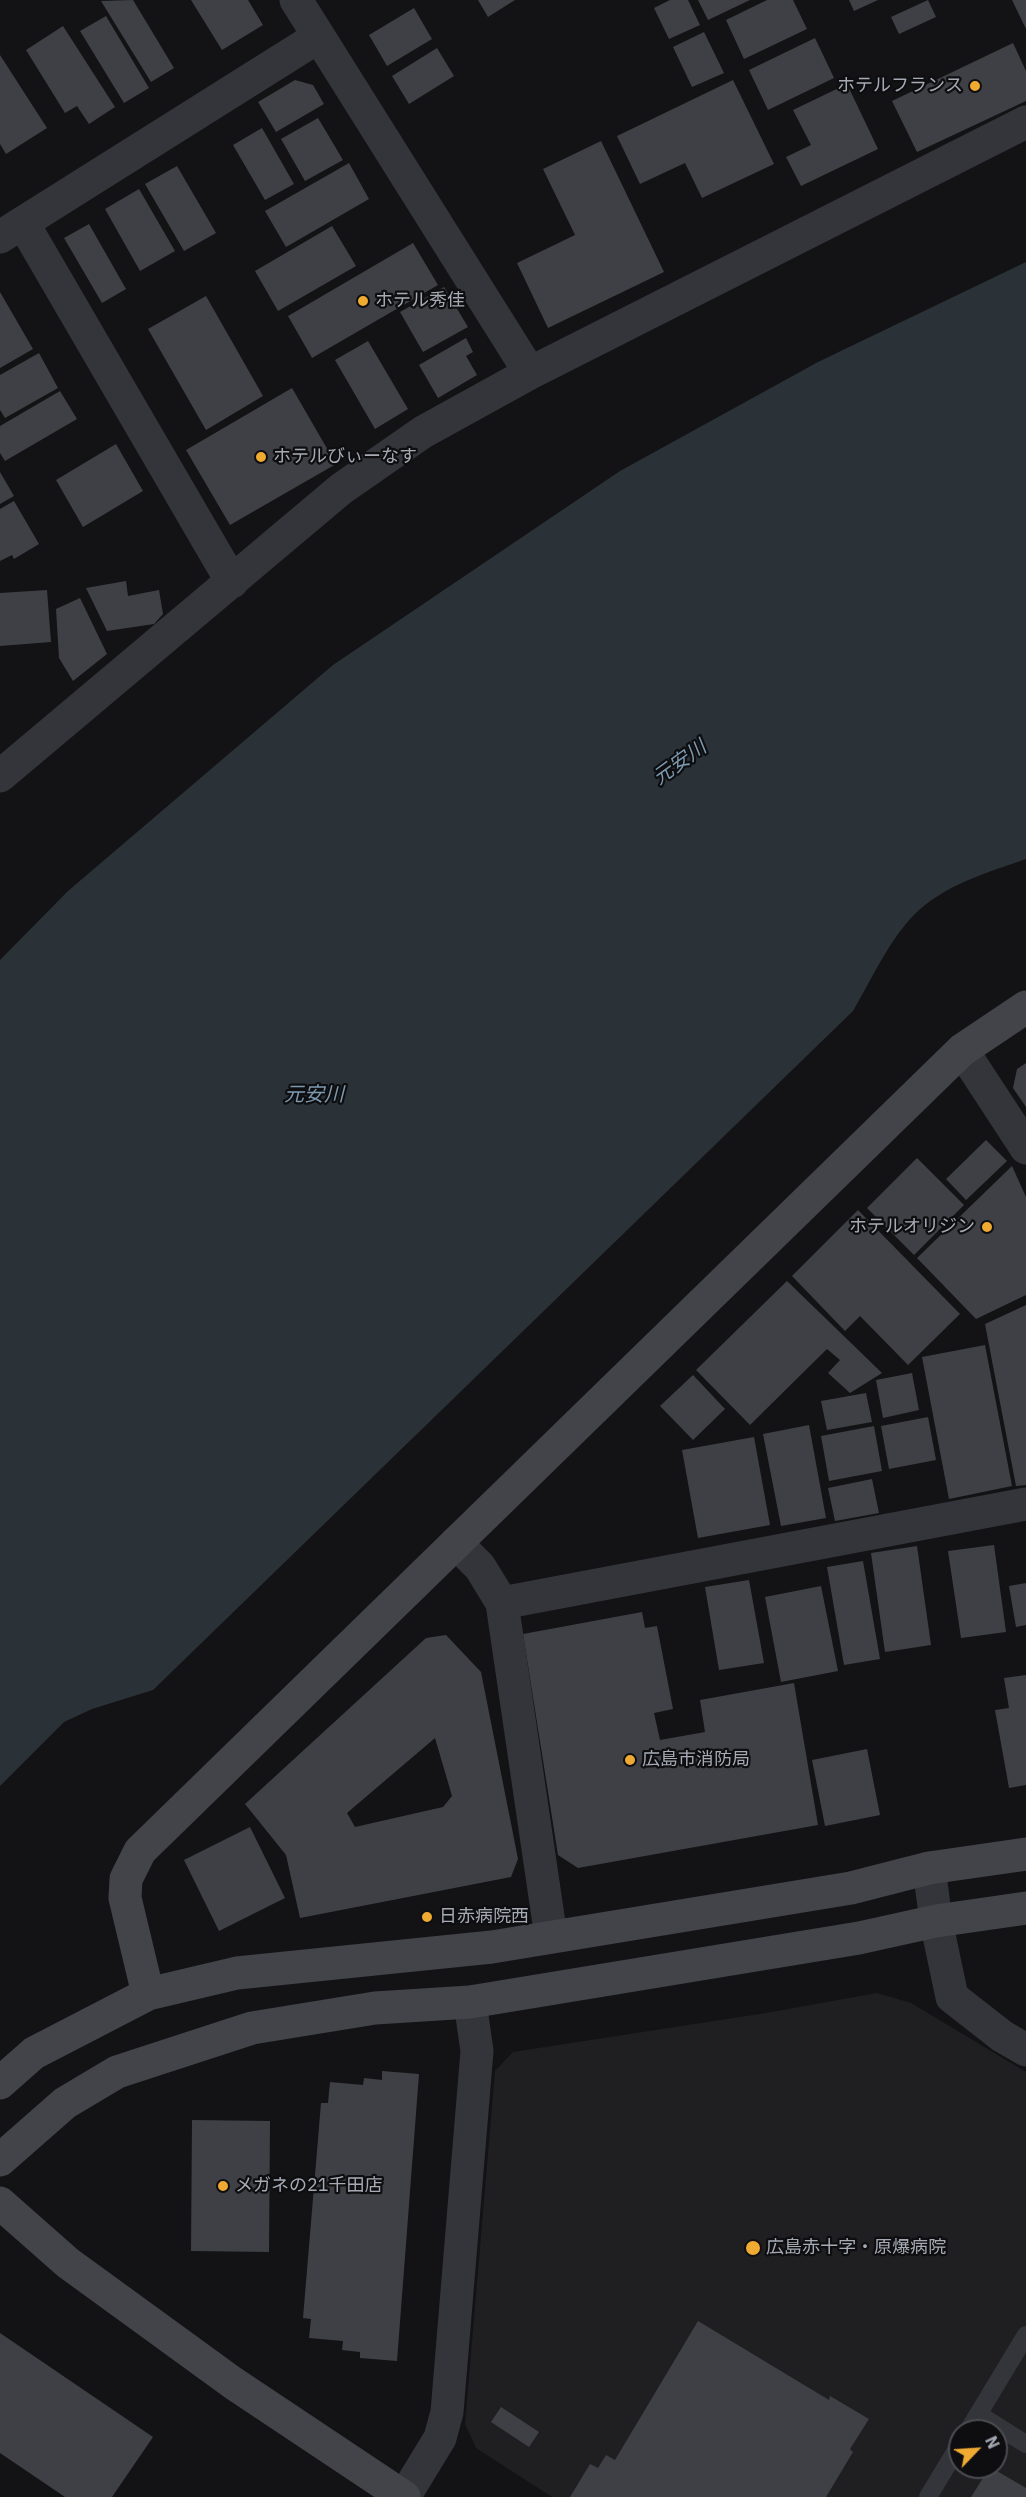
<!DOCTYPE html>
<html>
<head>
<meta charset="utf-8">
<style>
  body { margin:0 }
  #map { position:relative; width:1026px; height:2497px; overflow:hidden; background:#131315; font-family:"IBM Plex Sans",sans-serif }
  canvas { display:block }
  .north { position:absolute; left:948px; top:2419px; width:60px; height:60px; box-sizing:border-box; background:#0e0e10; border:2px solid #4a4c52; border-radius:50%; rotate:65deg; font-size:16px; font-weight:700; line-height:24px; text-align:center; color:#a5aab5 }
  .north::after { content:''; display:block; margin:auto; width:21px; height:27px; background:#efaa31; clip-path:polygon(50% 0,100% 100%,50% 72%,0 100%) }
</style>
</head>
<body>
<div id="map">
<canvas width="1026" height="2497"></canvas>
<div class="north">N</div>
</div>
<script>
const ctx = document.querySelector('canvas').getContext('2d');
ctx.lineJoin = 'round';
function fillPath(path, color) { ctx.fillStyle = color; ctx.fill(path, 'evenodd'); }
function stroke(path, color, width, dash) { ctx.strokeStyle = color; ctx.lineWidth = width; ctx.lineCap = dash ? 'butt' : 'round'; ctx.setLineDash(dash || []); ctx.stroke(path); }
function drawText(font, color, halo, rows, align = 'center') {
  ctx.font = font + ' "IBM Plex Sans","Noto Sans JP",sans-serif'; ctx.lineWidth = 4.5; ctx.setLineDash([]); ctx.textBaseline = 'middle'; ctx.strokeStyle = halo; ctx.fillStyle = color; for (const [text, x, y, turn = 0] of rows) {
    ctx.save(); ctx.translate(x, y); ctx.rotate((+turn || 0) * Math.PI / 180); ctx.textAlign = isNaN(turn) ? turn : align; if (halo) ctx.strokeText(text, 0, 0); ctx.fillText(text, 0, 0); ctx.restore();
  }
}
const built = new Path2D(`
  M877,1993l34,10 115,69v425h-474l-76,-49 -11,-24 30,-353 18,-19 253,-39zM960,2431h36v36h-36z`);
const water = new Path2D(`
  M1026,262v597c-34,12 -72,23 -101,46 -31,24 -52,72 -72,106l-700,679 -61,19 -28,13 -64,64v-826l68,-69 265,-226 287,-194 198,-109z`);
const building = new Path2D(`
  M133,0l41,68 -23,14 -50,-81z
  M191,0h57l15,25 -41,25z
  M478,0h37l-27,17z
  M670,0h18l12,25 -31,14 -15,-31z
  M698,0h52l-42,20z
  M767,0h26l14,29 -63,30 -18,-39z
  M849,0h29l-24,11z
  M928,0l8,17 -37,17 -8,-17z
  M1012,0h14v29z
  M414,8l18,31 -45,27 -18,-31z
  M106,16l43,72 -25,15 -44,-72z
  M63,26l52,81 -26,17 -12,-18 -12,7 -39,-63z
  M704,32l20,41 -32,14 -19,-40z
  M815,38l19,40 -66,32 -19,-40z
  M1013,43l13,28v30l-109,51 -25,-51z
  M437,48l17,28 -45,28 -17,-28z
  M0,55l47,73 -41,26 -6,-10z
  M295,80l18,5 11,19 -48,28 -18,-30z
  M733,80l41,84 -72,34 -17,-35 -45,21 -23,-48z
  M847,84l31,65 -77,37 -15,-29 25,-12 -18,-35z
  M318,118l25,42 -38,21 -24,-42z
  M262,128l32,56 -29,16 -32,-55z
  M601,141l63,131 -116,56 -31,-65 58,-28 -32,-66z
  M349,163l20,36 -83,48 -21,-36z
  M177,166l39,67 -32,18 -39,-67z
  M139,189l36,62 -35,20 -35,-62z
  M89,224l37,65 -24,14 -38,-65z
  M332,226l24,40 -78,45 -23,-40z
  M413,243l25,42 -126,73 -24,-42z
  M444,287l24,40 -45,25 -23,-40z
  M0,292l33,57 -33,19z
  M206,296l57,100 -57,34 -58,-101z
  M466,338l7,14 -7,4 11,19 -39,23 -19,-33z
  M368,341l40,68 -33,20 -40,-69z
  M39,353l19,35 -53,30 -5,-8v-35z
  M292,388l44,76 -106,61 -44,-75z
  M60,391l17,28 -72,42 -5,-8v-27z
  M116,444l27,47 -60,36 -27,-47z
  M0,472l14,24 -14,8z
  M14,501l25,43 -25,15 -2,-4 -12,6v-52z
  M126,581l2,15 31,-6 4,24 -9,10 -47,7 -21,-43z
  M47,590l4,52 -51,4v-53z
  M80,598l27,56 -34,27 -14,-23 -3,-49z
  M1026,1063v44l-13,-19 4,-19z
  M986,1140l21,21 -41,39 -20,-21z
  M917,1158l47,47 -50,50 -47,-47z
  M1012,1166l14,31v98l-50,24 -59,-61z
  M858,1210l102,104 -52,51 -48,-49 -15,15 -53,-55z
  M787,1281l95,92 -32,20 -22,-20 12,-13 -13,-11 -77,76 -54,-55z
  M1026,1305v180l-10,1 -31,-162z
  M985,1345l27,141 -63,13 -27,-142z
  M912,1373l7,37 -36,8 -7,-38z
  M693,1375l32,34 -32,31 -33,-34z
  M866,1393l6,29 -45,8 -6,-29z
  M928,1417l8,43 -47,9 -8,-43z
  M809,1425l17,93 -45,8 -18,-92z
  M874,1426l8,45 -53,10 -8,-45z
  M754,1437l16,88 -72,13 -16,-88z
  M872,1479l7,34 -44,8 -7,-33z
  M994,1545l12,87 -45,6 -13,-87z
  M917,1546l14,99 -46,7 -14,-99z
  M863,1561l17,98 -36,6 -17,-98z
  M749,1580l15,83 -45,7 -14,-83z
  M1026,1583v42l-10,2 -7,-41z
  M821,1586l17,85 -57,11 -16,-85z
  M642,1612l3,16 12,-2 16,83 -19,4 6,27 45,-8 -5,-32 94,-17 24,142 -240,43 -20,-13 -35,-221z
  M446,1635l35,37 37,187 -7,18 -211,41 -14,-63 -41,-51 181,-166zM435,1738l17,58 -9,11 -88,20 -8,-14z
  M1026,1675v110l-17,3 -14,-78 14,-2 -5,-30z
  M867,1749l13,66 -55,11 -13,-66z
  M250,1827l35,71 -66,33 -35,-71z
  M382,2071l37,3 -22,287 -37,-3v-6l-18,-2 1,-9 -34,-3 2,-19 -8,-1 18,-215h7l2,-21 33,3 1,-7 18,2z
  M192,2120l78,1 -1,131 -78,-1z
  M698,2321l131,79 1,-4 39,23 -19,30 3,3 -27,45h-256l20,-33 8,4 8,-13 9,5z
  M0,2333l153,104 -41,60h-47l-65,-44z
  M501,2407l38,25 -10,15 -38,-25z
  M990,2467l36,21v9h-55z`);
const lane = new Path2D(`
  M978,2414l48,30
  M968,2431l58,-96
  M928,2497l32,-53`);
const street = new Path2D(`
  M296,0l234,373
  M23,223l209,359
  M0,237l318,-200
  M0,776l341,-287 82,-57 107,-59 496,-251
  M962,1050l64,98
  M456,1543l24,24 22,36 49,334
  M502,1603l524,-99
  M929,1868l7,53 16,76 50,39 24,14
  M404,2497l36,-59 7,-26 30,-361 -7,-49`);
const secondary = new Path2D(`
  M148,1994l-23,-96 1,-19 14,-28 822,-801 64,-43
  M0,2083l34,-30 114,-59 89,-21 255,-26 359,-59 78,-20 97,-14
  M0,2160l65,-57 52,-31 135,-44 123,-20 95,-6 389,-64 77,-17 90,-13
  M0,2203l68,60 165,120 171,114`);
const markers = [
  [975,86,6,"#efaa31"],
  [363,301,6,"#efaa31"],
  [261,457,6,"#efaa31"],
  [987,1227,6,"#efaa31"],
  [630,1760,6,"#efaa31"],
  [427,1917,6,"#efaa31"],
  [223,2186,6,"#efaa31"],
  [753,2248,8,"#efaa31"]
];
const poiNames = [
  ["ホテルフランス",963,86,"right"],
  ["ホテル秀佳",375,301],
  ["ホテルびぃーなす",273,457],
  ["ホテルオリジン",975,1227,"right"],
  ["広島市消防局",642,1760],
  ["日赤病院西",439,1917],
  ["メガネの21千田店",235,2186],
  ["広島赤十字・原爆病院",766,2248]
];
const waterNames = [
  ["元安川",680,763,-36],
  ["元安川",314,1095]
];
fillPath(built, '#1f1f22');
fillPath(water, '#2a3238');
fillPath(building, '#3f4045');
stroke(lane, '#34353a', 18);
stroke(street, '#34353a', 33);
stroke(secondary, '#42444a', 33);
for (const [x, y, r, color] of markers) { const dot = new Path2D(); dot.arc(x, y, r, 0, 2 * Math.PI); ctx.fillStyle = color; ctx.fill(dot); stroke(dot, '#0e0e10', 2); }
drawText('18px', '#a5aab5', '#0e0e10', poiNames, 'left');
drawText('italic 20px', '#7c99b0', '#0e0e10', waterNames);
</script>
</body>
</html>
